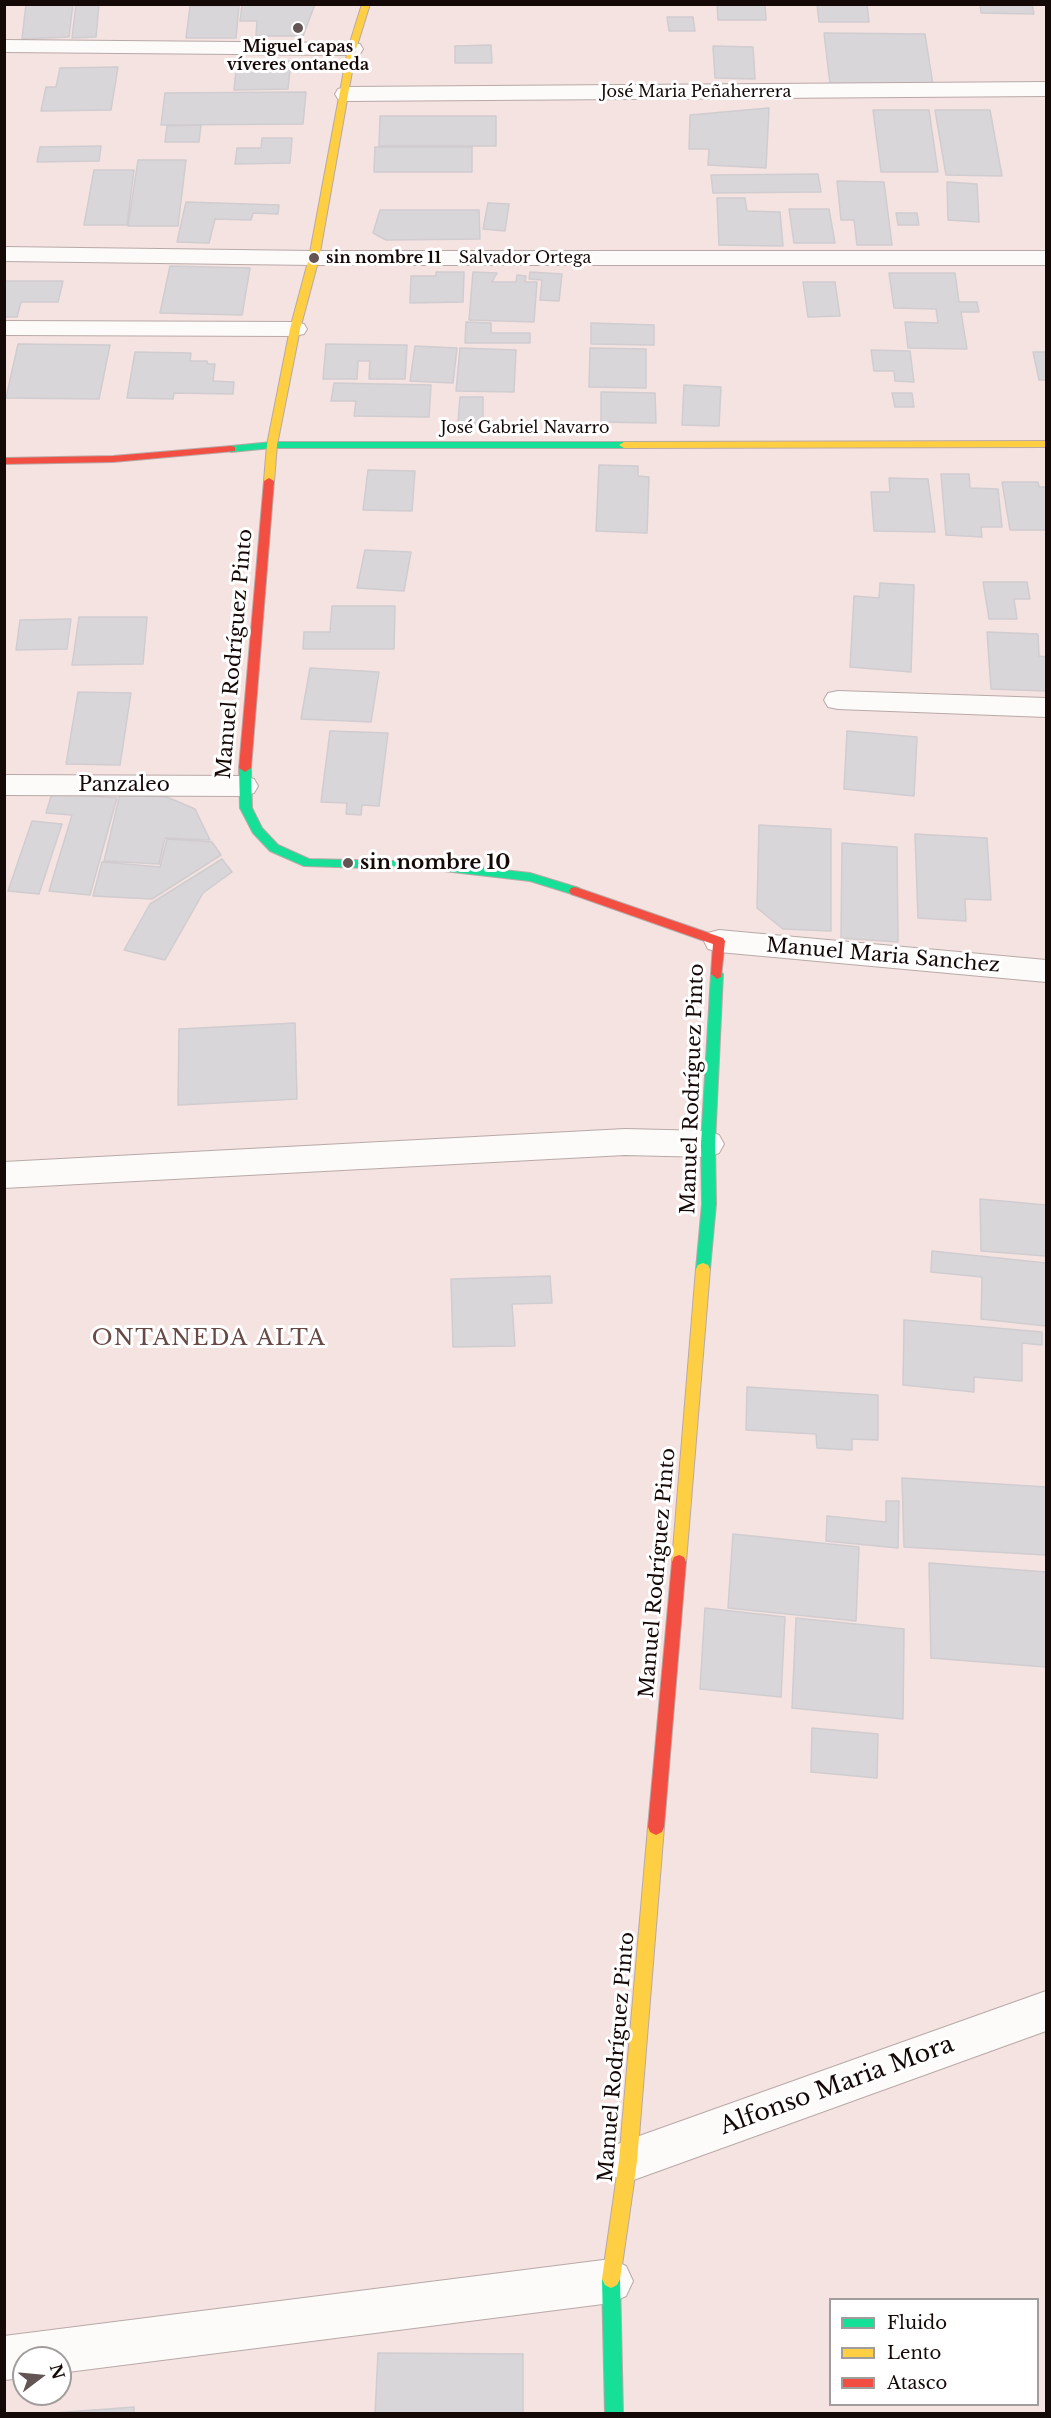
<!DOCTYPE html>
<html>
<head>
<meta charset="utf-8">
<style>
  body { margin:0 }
  #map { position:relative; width:1051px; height:2418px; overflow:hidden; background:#f4e3e1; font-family:"Libre Baskerville",serif }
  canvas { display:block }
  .frame { position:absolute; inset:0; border:6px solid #150908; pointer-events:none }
  .legend { position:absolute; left:829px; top:2298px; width:210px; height:108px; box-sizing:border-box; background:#fff; border:2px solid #a19d9c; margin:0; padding:8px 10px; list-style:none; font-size:18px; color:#150908 }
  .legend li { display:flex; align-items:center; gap:12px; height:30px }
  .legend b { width:30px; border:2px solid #a19d9c }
  .north { position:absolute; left:12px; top:2346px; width:60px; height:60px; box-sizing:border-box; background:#fff; border:2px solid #a19d9c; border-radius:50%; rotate:74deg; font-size:16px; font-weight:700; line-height:24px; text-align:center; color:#150908 }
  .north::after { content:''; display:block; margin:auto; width:21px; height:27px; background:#635554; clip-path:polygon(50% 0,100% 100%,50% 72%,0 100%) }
</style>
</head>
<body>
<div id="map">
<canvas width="1051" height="2418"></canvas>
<div class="frame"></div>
<ul class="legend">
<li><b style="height:8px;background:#16e098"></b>Fluido</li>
<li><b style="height:8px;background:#ffcf43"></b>Lento</li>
<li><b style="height:8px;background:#f24e42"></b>Atasco</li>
</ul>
<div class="north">N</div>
</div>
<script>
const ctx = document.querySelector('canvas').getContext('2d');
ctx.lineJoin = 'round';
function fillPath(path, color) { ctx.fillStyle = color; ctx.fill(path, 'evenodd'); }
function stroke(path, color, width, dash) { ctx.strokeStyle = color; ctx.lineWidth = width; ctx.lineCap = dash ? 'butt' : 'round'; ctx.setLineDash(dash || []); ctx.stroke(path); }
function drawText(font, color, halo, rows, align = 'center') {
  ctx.font = font + ' "Libre Baskerville",serif'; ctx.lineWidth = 6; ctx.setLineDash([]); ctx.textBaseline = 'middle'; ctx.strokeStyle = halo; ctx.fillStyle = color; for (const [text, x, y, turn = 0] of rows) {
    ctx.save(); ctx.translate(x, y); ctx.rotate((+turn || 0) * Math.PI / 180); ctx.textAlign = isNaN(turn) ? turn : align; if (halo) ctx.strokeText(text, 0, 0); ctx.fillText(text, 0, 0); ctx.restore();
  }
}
const building = new Path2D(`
  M26,4h47l-4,33 -47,2z
  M76,4h23l-3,33 -24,1z
  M315,4l-12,32h-47l1,-15h-17l2,-16z
  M717,4h48l1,16h-48z
  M817,4h50l2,18h-50z
  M980,4h52l2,10 -53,-1z
  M190,6h49l-3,32h-50z
  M667,17h26l2,14h-26z
  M824,33l101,1 8,51 -103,-1z
  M491,45l1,18h-37v-17z
  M713,46l40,1 2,32 -40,-1z
  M237,61h54l-3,28 -54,1z
  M118,67l-7,43 -70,1 5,-24h10l4,-19z
  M306,92l-3,32 -142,1 4,-32z
  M769,108l-3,60 -58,-3 1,-16h-20l1,-34z
  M873,110h56l9,62h-57z
  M935,110h55l12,66 -56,-1z
  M380,116h116v30h-117z
  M201,125l-2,17h-34l2,-16z
  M262,138h30l-2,25 -55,1 2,-16h24z
  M101,146l-2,15 -62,1 3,-15z
  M375,147h97v25h-98z
  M138,160h48l-8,66h-50z
  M94,170h40l-7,55h-43z
  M818,174l3,18 -108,1 -2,-18z
  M837,181l47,1 8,63h-35l-3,-25h-13z
  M947,182l30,2 2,38 -31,-2z
  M717,198h28l2,13 33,1 3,34 -64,-1z
  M186,202l93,3 -1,9 -25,-1 -2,7 -36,-1 -6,24 -32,-1z
  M488,203l21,1 -4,27 -22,-2z
  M789,209h40l6,34h-41z
  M380,210h99l1,29 -94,1 -13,-7z
  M896,213h21l2,12h-21z
  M170,266l80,2 -8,47 -82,-2z
  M436,272h28l-1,30 -53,1 1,-27h25z
  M473,272l24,1 -5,9h24l1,-7 9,1 -1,6h12l-3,40 -65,-2z
  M530,272l32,2 -3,27 -19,-1 2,-20 -13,-1z
  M889,273h66l4,29h18l2,10h-18l6,37 -59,-1 -3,-26 33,1 -2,-14 -42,-1z
  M4,281h59l-5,21h-37l-4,15h-13z
  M803,282h32l5,34 -32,1z
  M466,322l25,1v10h39v10h-65z
  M591,323l63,2v20l-63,-1z
  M18,344l92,1 -11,54 -93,-1z
  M326,344l81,1 -2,34h-36l1,-18h-12l-1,18h-34z
  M415,346l42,2 -4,35 -43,-2z
  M460,348l56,2 -2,42 -58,-1z
  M590,348l56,1v39l-57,-1z
  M871,350l39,1 4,31 -19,-1 -1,-10h-20z
  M135,352l56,1 -1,8h17l1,3h7l-2,17 21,1 -1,12 -59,-1 -1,6 -46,-1z
  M1033,352h13v28h-7z
  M334,383l97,2 -2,32 -75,-1 2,-15h-25z
  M684,385l37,2 -2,39 -37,-1z
  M601,392l54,1 1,30 -55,-1z
  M892,393h20l2,14h-19z
  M460,397h23v26h-25z
  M599,465l39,1v10l11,1 -2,56 -51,-2z
  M368,470l47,1 -3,40 -49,-1z
  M941,474h28l1,14 28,1 4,38h-21l1,10 -36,-2z
  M889,478l39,1 7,53 -61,-1 -3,-39h19z
  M1002,482h36l1,5h7v43h-36z
  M365,550l46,2 -7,39 -47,-3z
  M983,582h44l3,17h-16l3,20h-28z
  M880,583l34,2 -3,87 -61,-5 4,-71 25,2z
  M332,606h63l-1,43h-91l1,-17h26z
  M79,617h68l-4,47 -71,1z
  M71,619l-4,30 -51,1 4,-30z
  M987,632l51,2 1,22 7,1v34l-55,-2z
  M310,668l69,4 -8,50 -70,-3z
  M78,692l53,1 -11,72 -54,-1z
  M330,731l58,2 -9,73 -17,-1 -1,10 -15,-1 1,-11 -26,-1z
  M847,731l70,6 -3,59 -70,-7z
  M52,793l65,5 -27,97 -41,-4 23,-76 -26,-2z
  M120,794l47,3 28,12 15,31 -45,-2 -6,26 -55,-3z
  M32,821l30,3 -23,70 -31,-3z
  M759,825l72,4v102l-48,-2 -26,-21z
  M915,834l72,4 4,62 -26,-1 1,22 -48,-3z
  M167,839l45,3 9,13 -69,44 -59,-3 9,-34 58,5z
  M842,843l55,4 1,95 -57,-4z
  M222,859l10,13 -29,21 -38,67 -41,-10 26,-46z
  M295,1023l2,76 -119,6 1,-76z
  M980,1199l66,6v51l-65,-5z
  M932,1251l114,12v63l-65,-7 1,-42 -51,-5z
  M550,1276l2,27 -40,1 3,42 -62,1 -2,-68z
  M904,1320l138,12v13l-20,-2v38l-48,-4v15l-71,-7z
  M747,1387l131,8v45l-26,-1v11l-35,-2 -1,-14 -70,-4z
  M902,1478l144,9v68l-142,-8z
  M886,1501h13l-1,47 -72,-7 1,-25 59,6z
  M733,1534l126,13 -3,74 -128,-13z
  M929,1563l117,9v95l-115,-9z
  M705,1608l80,9 -4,80 -81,-8z
  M796,1618l108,11 -1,90 -111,-11z
  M812,1728l66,6 -1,44 -66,-6z
  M378,2353l145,1v60h-148z
  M134,2407v7h-94z`);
const street = new Path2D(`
  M4,40l348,3 8,1 3,5 -3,5 -8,1 -348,-3z
  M1046,82v14l-700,5 -8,-2 -3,-5 3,-5 8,-2z
  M4,247l310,4h732v14h-732l-310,-4z
  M4,321l291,1 9,2 3,5 -3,5 -9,2 -291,-1z
  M838,691l208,7v19l-208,-8 -10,-2 -4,-7 4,-7z
  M4,775l240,1 10,3 4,7 -4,7 -10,3 -240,-1z
  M719,930l327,30v22l-327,-30 -11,-3 -4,-8 4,-8z
  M625,1129l83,2 11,4 5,9 -5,9 -11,4 -83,-2 -621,33v-26z
  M1046,1991v40l-418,151 -15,-6 -6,-15 6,-15 15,-6z
  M611,2259l15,7 7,15 -7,15 -15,7 -551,70v-15h-36v20l-20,2v-44z`);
const fast = new Path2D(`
  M272,442h352l5,3 -5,3h-352l-41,4 -5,-3 5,-3z
  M245,764l6,4 1,40 10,20 16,17 31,14 126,3 95,11 49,15 2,3 -6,4 -45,-14 -95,-11 -131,-4 -34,-15 -17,-18 -13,-25 -1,-40z
  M717,969l6,5 -8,170 1,60 -6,65 -2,4h-10l-2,-4 6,-65 -1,-60 10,-170z
  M611,2270l6,3 3,6 3,135h-18l-3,-135 3,-6z`);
const slow = new Path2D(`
  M362,4h8l-14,45 -37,209 -19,71 -23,116 -3,36 -5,3 -5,-3 3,-36 23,-116 19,-71 39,-209z
  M1046,441v6l-422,1 -5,-3 5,-3z
  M703,1263l5,2 2,4 -24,293 -2,5 -5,2 -5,-2 -2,-5 24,-293 2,-4z
  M656,1819l6,3 2,5 -27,334 -17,118 -3,6 -6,3 -6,-3 -3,-6 17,-118 29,-334 2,-5z`);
const jam = new Path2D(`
  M231,446l4,1v4l-122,11 -109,2v-6l109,-2z
  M269,478l5,3 -23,287 -6,4 -6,-4 25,-287z
  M575,887l148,51 2,3 -4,36 -4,2 -6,-5 2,-30 -142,-50 -2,-3 2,-3z
  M679,1555l5,2 2,5 -22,265 -2,5 -6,3 -6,-3 -2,-5 24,-265 2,-5z`);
const markers = [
  [298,28,6,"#635554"],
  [314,258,6,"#635554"],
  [348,863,6,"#635554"]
];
const farPoinames = [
  ["Miguel capas",298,47],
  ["víveres ontaneda",298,65],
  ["sin nombre 11",326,258,"left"]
];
const farStreetnames = [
  ["José Maria Peñaherrera",696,92],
  ["Salvador Ortega",525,258],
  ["José Gabriel Navarro",525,428]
];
const streetNames = [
  ["Manuel Rodríguez Pinto",235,654,-85],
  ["Panzaleo",124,785],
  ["Manuel Maria Sanchez",883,956,5],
  ["Manuel Rodríguez Pinto",693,1089,-88],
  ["Manuel Rodríguez Pinto",658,1573,-85],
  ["Manuel Rodríguez Pinto",617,2057,-85]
];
const poiNames = [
  ["sin nombre 10",360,863]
];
const quarterNames = [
  ["ONTANEDA ALTA",209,1339]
];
const nearStreetnames = [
  ["Alfonso Maria Mora",837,2086,-20]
];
fillPath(building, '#d9d6da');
stroke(building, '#d0ccd0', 1.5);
stroke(street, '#b8a9a7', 2);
stroke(fast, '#b8a9a7', 2);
stroke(slow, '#b8a9a7', 2);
stroke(jam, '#b8a9a7', 2);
fillPath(street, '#fdfbfa');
fillPath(fast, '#16e098');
fillPath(slow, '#ffcf43');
fillPath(jam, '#f24e42');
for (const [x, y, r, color] of markers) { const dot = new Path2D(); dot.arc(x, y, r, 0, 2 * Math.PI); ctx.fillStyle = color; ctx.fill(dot); stroke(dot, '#fff', 2); }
drawText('bold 16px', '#150908', '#fff', farPoinames);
drawText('16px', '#150908', '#fff', farStreetnames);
drawText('20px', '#150908', '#fff', streetNames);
drawText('bold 20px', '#150908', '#fff', poiNames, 'left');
ctx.letterSpacing = '1.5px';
drawText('22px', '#684945', '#fff', quarterNames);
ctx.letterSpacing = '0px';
drawText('24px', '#150908', '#fff', nearStreetnames);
</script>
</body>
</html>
